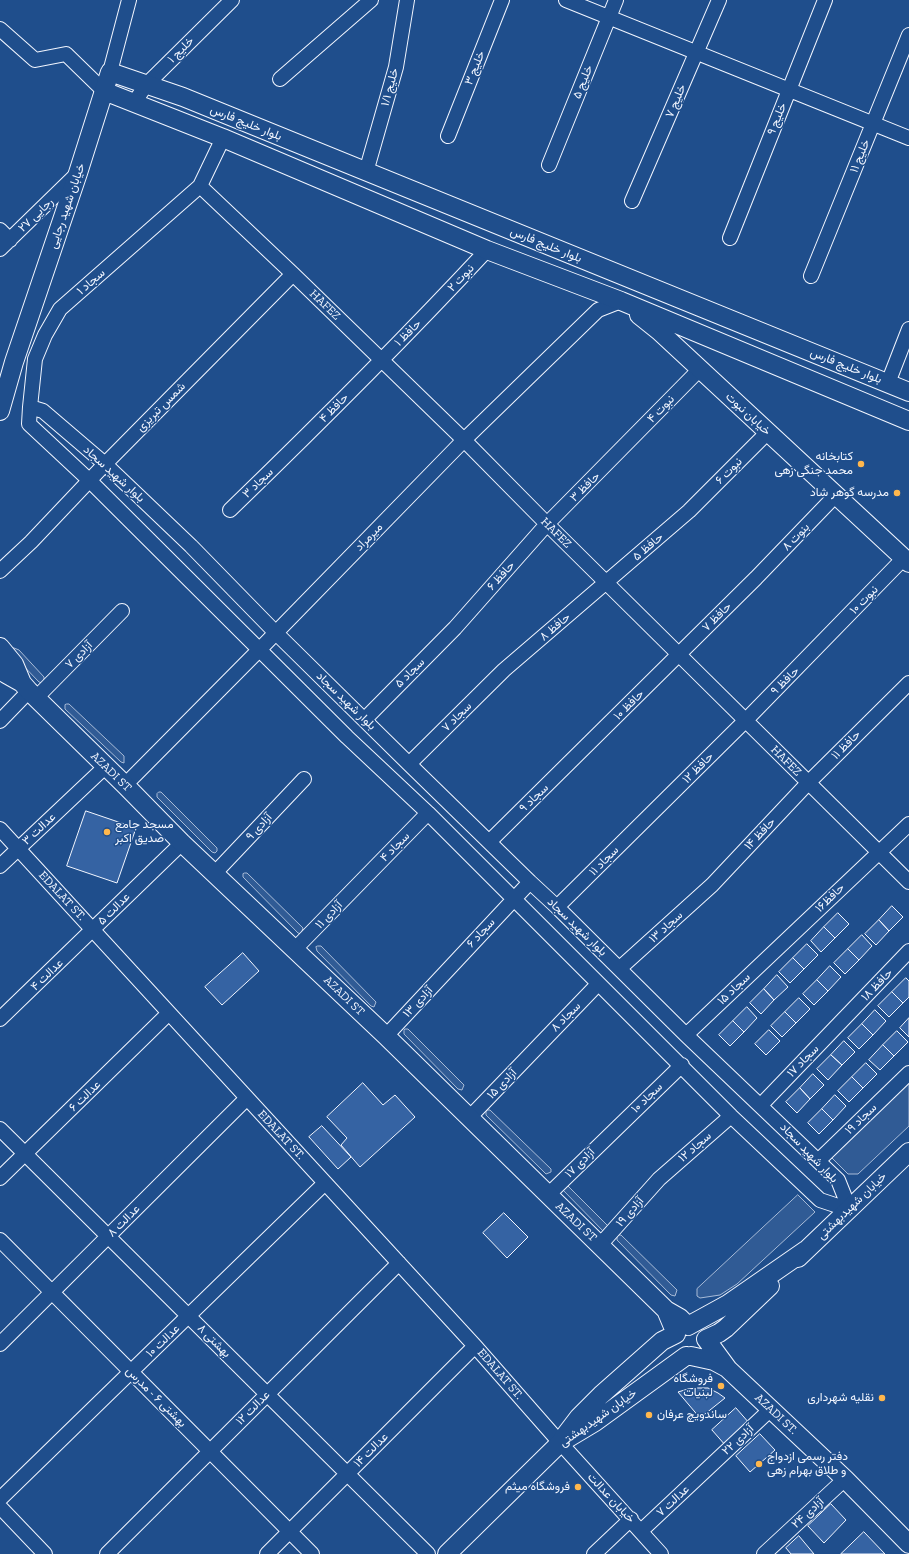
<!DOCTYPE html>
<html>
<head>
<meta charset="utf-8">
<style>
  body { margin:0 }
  canvas { display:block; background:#1f4e8c }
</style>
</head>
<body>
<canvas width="909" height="1554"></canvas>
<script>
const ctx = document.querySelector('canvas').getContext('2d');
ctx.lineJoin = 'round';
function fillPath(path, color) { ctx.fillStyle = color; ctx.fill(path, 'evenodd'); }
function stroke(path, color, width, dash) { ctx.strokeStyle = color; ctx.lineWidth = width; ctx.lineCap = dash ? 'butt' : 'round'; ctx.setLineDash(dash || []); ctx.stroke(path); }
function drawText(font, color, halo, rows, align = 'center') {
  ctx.font = font + ' "Zilla Slab",Vazirmatn,serif'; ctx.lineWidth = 3; ctx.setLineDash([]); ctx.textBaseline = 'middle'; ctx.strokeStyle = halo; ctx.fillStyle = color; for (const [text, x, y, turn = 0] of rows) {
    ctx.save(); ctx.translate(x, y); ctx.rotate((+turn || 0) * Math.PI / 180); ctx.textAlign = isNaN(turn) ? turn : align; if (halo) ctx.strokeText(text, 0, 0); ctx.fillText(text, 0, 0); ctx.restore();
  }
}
const green = new Path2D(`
  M14,648l5,2 25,27v3l-2,3 -3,-1 -26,-27 -2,-4z
  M67,704h2l55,52v7l-3,-1 -56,-53v-4z
  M159,792h2l56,56v3l-2,2 -3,-1 -55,-55v-3z
  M245,873h2l56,55 -2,6 -3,-1 -55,-56v-3z
  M318,946h3l55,56 -2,5 -3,-1 -54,-55 -1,-4z
  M405,1029h3l56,56 -2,5 -4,-1 -54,-55v-3z
  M909,1078v48l-51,48h-10l-18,-18z
  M487,1110h3l61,59v3l-5,2 -3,-3 -57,-56v-4z
  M567,1185l42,42 -5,5 -42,-43z
  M798,1195l17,17 -78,72 -17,11 -20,3 -3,-2v-7z
  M619,1235h2l56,55 -2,6 -4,-1 -54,-55v-4z`);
const building = new Path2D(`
  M86,811l50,17 -19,55 -50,-17z
  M892,906l11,11 -14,14 -10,-11z
  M838,913l11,11 -14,14 -11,-11z
  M879,920l10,11 -13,14 -11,-11z
  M824,927l11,11 -14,14 -10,-11z
  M862,935l10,11 -13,14 -11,-11z
  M807,944l11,11 -14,14 -11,-11z
  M848,949l11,11 -14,14 -11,-11z
  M243,953l16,18 -37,34 -17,-18z
  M793,958l11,11 -14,14 -11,-11z
  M830,966l11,11 -13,14 -11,-11z
  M777,975l11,12 -14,13 -10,-11z
  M906,978l3,3v16l-6,6 -11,-11z
  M817,980l11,11 -14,14 -11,-11z
  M764,989l10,11 -13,14 -11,-11z
  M892,992l11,11 -14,14 -11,-11z
  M799,998l11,11 -14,14 -11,-11z
  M747,1007l10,11 -13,14 -11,-11z
  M875,1010l11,11 -13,14 -11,-11z
  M785,1012l11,11 -14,14 -11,-11z
  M909,1018v19l-9,-9z
  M733,1021l11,11 -14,14 -11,-11z
  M862,1024l11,11 -14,14 -11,-11z
  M769,1030l11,11 -14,14 -11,-11z
  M897,1031l11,11 -14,14 -11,-11z
  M844,1041l11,11 -13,13 -11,-10z
  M883,1045l11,11 -14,14 -11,-10z
  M831,1055l11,10 -14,15 -11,-11z
  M866,1063l11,11 -14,14 -11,-11z
  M813,1074l11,11 -14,14 -10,-11z
  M852,1077l11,11 -14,14 -11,-11z
  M363,1083l20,22 12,-10 20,22 -55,50 -19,-22 6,-7 -20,-21z
  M800,1088l10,11 -13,14 -11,-11z
  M835,1095l11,11 -13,14 -11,-11z
  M822,1109l11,11 -14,14 -11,-11z
  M322,1126l29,31 -13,12 -29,-32z
  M504,1213l24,24 -21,21 -24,-25z
  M698,1388h10l10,5 7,5 -25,20 -22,-26 10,-3z
  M736,1408l14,16 -24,22 -14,-16z
  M760,1434l15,16 -25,22 -14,-16z
  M831,1504l15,16 -22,23 -16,-17z
  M864,1532l21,22h-44z
  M799,1536l15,18h-23l-5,-6z`);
const minor = new Path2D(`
  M566,0l343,138
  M0,29l35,31 31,-6 38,37
  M110,72l19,-72
  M280,79l91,-79
  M134,103l12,-18 86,-85
  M448,136l54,-136
  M549,165l67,-165
  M366,172l30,-105 11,-67
  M200,186l93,88 171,166 83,84 362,358
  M632,201l87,-201
  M0,230l10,10
  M730,238l95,-238
  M0,249l77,-75
  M811,276l98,-241
  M888,383l21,-54
  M30,407l13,4 62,53 86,82 84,86 134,132 121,118 27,25 129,128 152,145 12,30 -30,-10 -89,-84 -303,-303 -81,-76 -258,-257 -60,-56z
  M30,407l5,-48 10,-24 15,-26 140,-123 23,-48
  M230,510c88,-85 174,-171 257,-260
  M0,571l31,-29 74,-78 188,-190
  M36,698l86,-87
  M365,719l90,-91 92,-104 153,-155
  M0,721l29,-30
  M409,764l95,-94 185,-159 79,-79
  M125,785l135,-136 204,-209 134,-130 23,-9
  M0,829l475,517 80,91 106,117
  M489,842l267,-264 80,-83
  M0,866l105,-99
  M214,874l90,-95
  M557,907l188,-186 159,-163
  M295,949l133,-136
  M620,968l92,-83 96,-102 101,-100
  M0,1019l182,-176
  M686,1035l223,-211
  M386,1036l144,-154
  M761,1105l148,-154
  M469,1118l129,-134
  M0,1129l428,425
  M818,1161l91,-88
  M0,1178l169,-165
  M548,1195l134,-130
  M0,1240l312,314
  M600,1245l59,-66 72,-63
  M0,1344l247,-246
  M0,1499l325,-316
  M0,1507l45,47
  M641,1531l130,-122
  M107,1554l292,-291
  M267,1554l208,-208
  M594,1554l37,-35
  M764,1554l81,-75`);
const major = new Path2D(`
  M104,91l119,47 264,112 134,51 288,120
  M639,315l20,16 250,232
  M0,411l14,-49 64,-189 32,-101 73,25 726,295
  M0,647l14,17 8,19 7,8 96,94 57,58 204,193 280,274 14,8 8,8 40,-22 78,-54
  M0,668l6,6 16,9
  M798,1258l111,-106
  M770,1286l-44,42 -7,5 -13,6 22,30 117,110 64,65
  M691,1356l23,5 13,7
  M563,1438l16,-21 22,-22 61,-54 14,-7 -10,-24
  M447,1554l113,-111 35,-21 91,-66`);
const markers = [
  [861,464,4,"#ffb74d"],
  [897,493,4,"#ffb74d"],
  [107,832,4,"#ffb74d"],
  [721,1386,4,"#ffb74d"],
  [882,1398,4,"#ffb74d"],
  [649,1415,4,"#ffb74d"],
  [759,1464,4,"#ffb74d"],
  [578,1487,4,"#ffb74d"]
];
const streetNames = [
  ["خلیج ۱",181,50,-45],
  ["خلیج ۳",475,68,-68],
  ["خلیج ۵",583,82,-68],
  ["خلیج ۱/۱",390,87,-75],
  ["خلیج ۷",676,101,-67],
  ["خلیج ۹",777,119,-68],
  ["بلوار خلیج فارس",246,123,22],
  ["خلیج ۱۱",860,156,-68],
  ["خیابان شهید رجایی",67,206,-71],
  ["رجایی ۲۷",36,215,-44],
  ["بلوار خلیج فارس",546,245,22],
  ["نبوت ۲",461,278,-47],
  ["سجاد ۱",91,282,-41],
  ["HAFEZ",325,305,44],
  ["حافظ ۱",408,333,-45],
  ["بلوار خلیج فارس",846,366,22],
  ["شمس تبریزی",161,407,-45],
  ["حافظ ۴",334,408,-45],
  ["نبوت ۴",661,409,-46],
  ["خیابان نبوت",748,414,43],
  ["نبوت ۶",729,471,-45],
  ["بلوار شهید سجاد",114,474,42],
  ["سجاد ۳",258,483,-44],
  ["حافظ ۳",585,487,-45],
  ["HAFEZ",556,533,45],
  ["میرمراد",369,537,-46],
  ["بنوت ۸",796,537,-46],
  ["حافظ ۵",648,547,-41],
  ["حافظ ۶",501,576,-48],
  ["نبوت ۱۰",864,600,-46],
  ["حافظ ۷",717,617,-45],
  ["حافظ ۸",555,627,-41],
  ["آزادی ۷",79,655,-45],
  ["سجاد ۵",410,673,-45],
  ["حافظ ۹",785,681,-45],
  ["بلوار شهید سجاد",346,701,44],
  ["حافظ ۱۰",629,705,-45],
  ["سجاد ۷",457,717,-45],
  ["حافظ ۱۱",846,745,-45],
  ["HAFEZ",786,761,45],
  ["حافظ ۱۲",698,768,-45],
  ["AZADI ST",111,772,44],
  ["سجاد ۹",534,798,-44],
  ["آزادی ۹",259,827,-47],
  ["عدالت ۳",39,829,-43],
  ["حافظ ۱۴",760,834,-47],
  ["سجاد ۴",395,847,-45],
  ["سجاد ۱۱",604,861,-45],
  ["EDALAT ST.",62,896,47],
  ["حافظ۱۶",830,898,-44],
  ["عدالت ۵",114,909,-45],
  ["آزادی ۱۱",329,915,-46],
  ["بلوار شهید سجاد",577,927,44],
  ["سجاد ۱۳",666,927,-42],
  ["سجاد ۶",481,933,-47],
  ["عدالت ۴",47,975,-44],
  ["حافظ ۱۸",877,985,-46],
  ["سجاد ۱۵",734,989,-44],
  ["AZADI ST",344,996,44],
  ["آزادی ۱۳",418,1002,-47],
  ["سجاد ۸",566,1017,-45],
  ["سجاد ۱۷",803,1061,-46],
  ["آزادی ۱۵",502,1084,-46],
  ["عدالت ۶",85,1096,-44],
  ["سجاد ۱۰",647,1098,-44],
  ["سجاد ۱۹",861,1119,-44],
  ["EDALAT ST.",281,1135,47],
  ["سجاد ۱۲",695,1147,-41],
  ["بلوار شهید سجاد",809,1153,46],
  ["آزادی ۱۷",580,1163,-45],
  ["خیابان شهیدبهشتی",852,1206,-44],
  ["آزادی ۱۹",630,1212,-49],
  ["عدالت ۸",124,1221,-45],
  ["AZADI ST",576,1222,43],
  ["عدالت ۱۰",163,1341,-44],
  ["بهشتی ۸",214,1341,45],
  ["EDALAT ST.",500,1374,49],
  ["بهشتی ۶ - مدرس",156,1397,45],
  ["عدالت ۱۲",253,1408,-45],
  ["AZADI ST.",776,1414,43],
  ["خیابان شهیدبهشتی",598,1418,-35],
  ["آزادی ۲۲",738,1440,-43],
  ["عدالت ۱۴",371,1450,-45],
  ["خیابان عدالت",611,1498,47],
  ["عدالت ۷",673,1501,-43],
  ["آزادی ۲۴",808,1513,-43]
];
const poiNames = [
  ["کتابخانه",853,457],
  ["محمد جنگی زهی",853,471],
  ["مدرسه گوهر شاد",889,493],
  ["مسجد جامع",115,825,"left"],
  ["صدیق اکبر",115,839,"left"],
  ["فروشگاه",713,1379],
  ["لبنیات",713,1393],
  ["نقلیه شهرداری",874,1398],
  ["ساندویچ عرفان",657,1415,"left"],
  ["دفتر رسمی ازدواج",767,1457,"left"],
  ["و طلاق بهرام زهی",767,1471,"left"],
  ["فروشگاه میثم",570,1487]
];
fillPath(green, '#305b95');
stroke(green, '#a8bbd7', 1);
fillPath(building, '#3563a3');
stroke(building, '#f2f6ff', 1);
stroke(minor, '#f2f6ff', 16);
stroke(major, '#f2f6ff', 20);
stroke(minor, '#1f4e8c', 14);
stroke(major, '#1f4e8c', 18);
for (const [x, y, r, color] of markers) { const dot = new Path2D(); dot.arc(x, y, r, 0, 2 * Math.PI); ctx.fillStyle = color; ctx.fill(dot); stroke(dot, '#1f4e8c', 1.5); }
drawText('12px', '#f2f6ff', '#1f4e8c', streetNames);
drawText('12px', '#f2f6ff', '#1f4e8c', poiNames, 'right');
</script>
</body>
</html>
